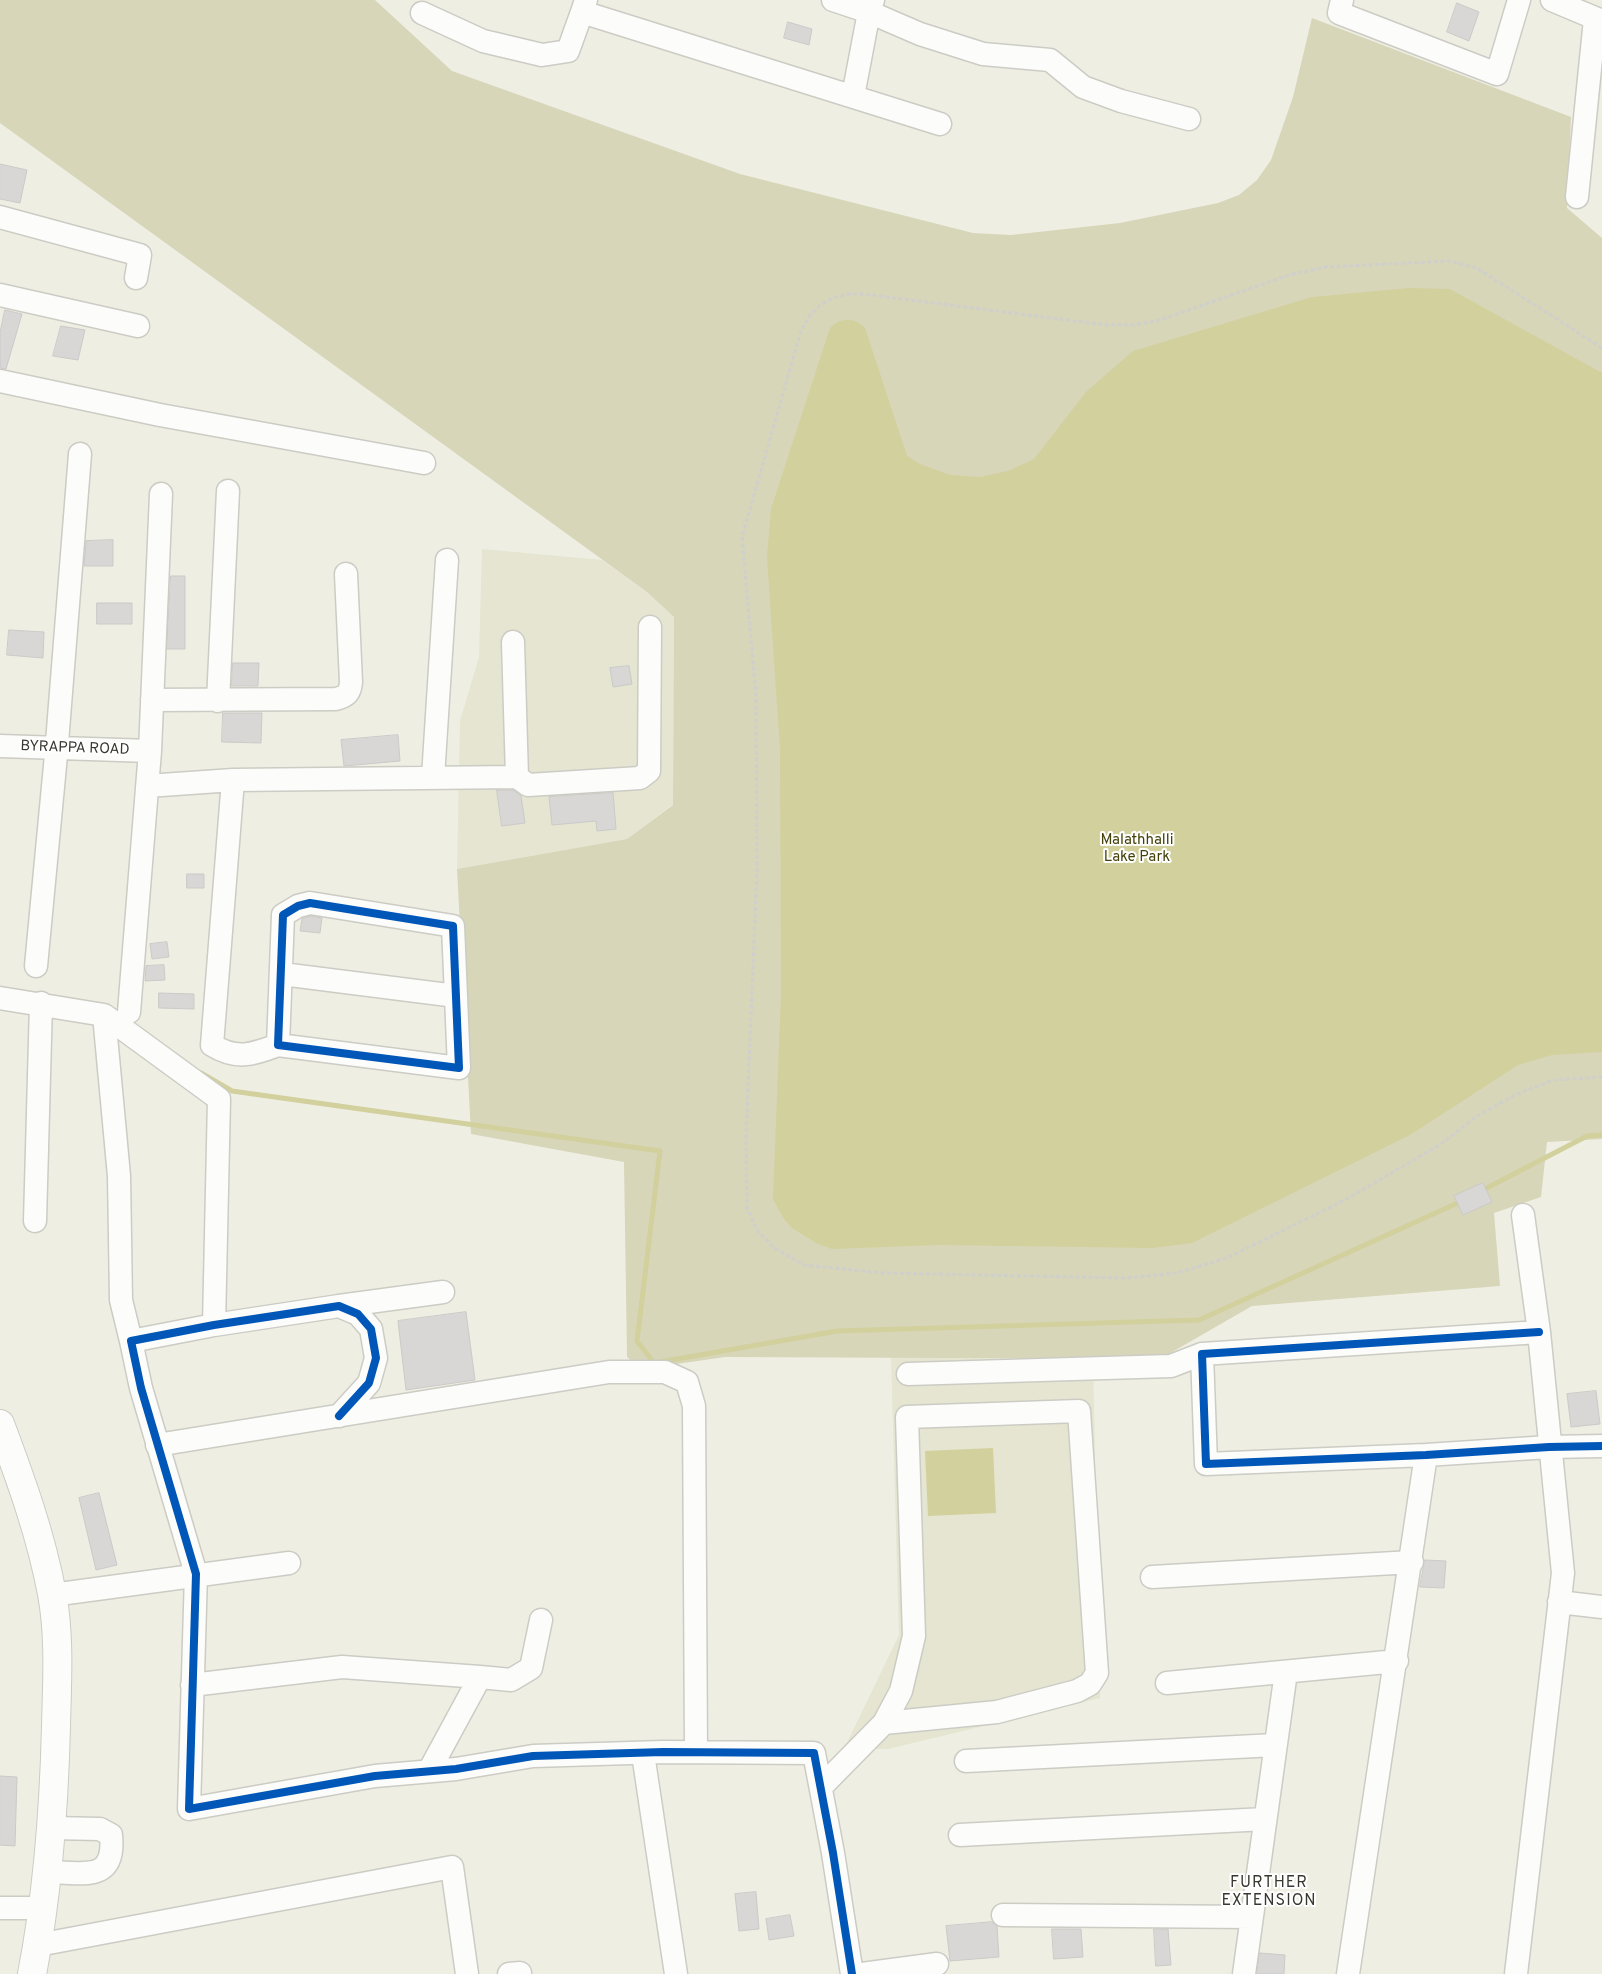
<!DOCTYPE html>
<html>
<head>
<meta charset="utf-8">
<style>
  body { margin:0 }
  canvas { display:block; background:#eeeee3 }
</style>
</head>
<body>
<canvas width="1602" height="1974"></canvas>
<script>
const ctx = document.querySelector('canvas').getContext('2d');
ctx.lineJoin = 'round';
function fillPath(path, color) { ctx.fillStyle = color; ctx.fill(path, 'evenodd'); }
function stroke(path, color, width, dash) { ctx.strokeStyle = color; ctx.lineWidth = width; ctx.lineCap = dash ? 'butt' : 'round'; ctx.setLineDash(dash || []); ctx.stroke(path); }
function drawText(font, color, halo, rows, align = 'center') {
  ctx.font = font + ' Overpass,sans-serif'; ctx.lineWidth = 4; ctx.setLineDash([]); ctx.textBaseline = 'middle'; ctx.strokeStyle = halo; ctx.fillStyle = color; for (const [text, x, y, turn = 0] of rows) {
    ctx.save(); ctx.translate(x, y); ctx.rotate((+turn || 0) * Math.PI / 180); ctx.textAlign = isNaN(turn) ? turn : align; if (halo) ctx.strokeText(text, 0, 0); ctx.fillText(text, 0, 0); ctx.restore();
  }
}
const built = new Path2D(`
  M482,549l120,11 45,32 27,25 -1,187 -46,35 -170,30 3,-148 19,-64z
  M891,1357l202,3 7,338 -212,51h-44l55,-114z`);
const green = new Path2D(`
  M0,0h375l77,71 288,103 233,59 38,2 109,-12 98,-20 21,-8 18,-15 14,-20 22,-63 19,-79 259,99 -4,91 35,30v901l-55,3 -6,55 -47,16 6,73 -248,20 -92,53 -435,-2 -83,12 -15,-12 -3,-195 -153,-28 -14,-265 170,-30 46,-34 1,-188 -27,-25 -647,-469z`);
const water = new Path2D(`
  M1409,288l41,1 152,84v679l-50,3 -34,10 -108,70 -218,108 -39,5 -215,-3 -106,4 -14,-5 -26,-16 -8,-9 -11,-20 8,-206 -1,-244 -13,-192 4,-48 59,-181c11,-11 24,-11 35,0l42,128 13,8 30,11 30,2 28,-6 26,-12 52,-67 47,-41 179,-54z
  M993,1448l3,65 -68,3 -3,-65z`);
const stream = new Path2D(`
  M201,1073l31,18 428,60 -23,190 17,22 183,-32 362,-11 263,-119
  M1481,1191l106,-55 15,-1`);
const building = new Path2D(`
  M1457,3l22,9 -10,29 -22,-9z
  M788,22l24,7 -3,16 -25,-7z
  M0,164l27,6 -7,33 -20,-4z
  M5,310l17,4 -16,55 -6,-1v-35z
  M61,326l24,4 -7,30 -25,-4z
  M113,540v26h-29l2,-25z
  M171,576h14v73h-18z
  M97,603h35v21h-35z
  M9,630l35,2 -1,26 -36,-3z
  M233,663h26l-1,23h-26z
  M629,666l3,18 -19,3 -3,-19z
  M223,713h39l-1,30 -39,-1z
  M398,735l2,26 -56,5 -3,-26z
  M497,790h16l8,6 4,27 -23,3z
  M613,793l3,36 -19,2 -1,-10 -44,4 -3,-28z
  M187,874h17v14h-17z
  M311,916l11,2 -2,15 -20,-2 2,-12z
  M167,942l2,15 -17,2 -2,-15z
  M164,965l1,15 -20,1 1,-15z
  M159,993l35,1v15l-35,-1z
  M1483,1183l9,19 -29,13 -9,-19z
  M466,1312l9,68 -69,10 -8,-69z
  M1596,1391l4,33 -29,3 -4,-33z
  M99,1493l18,72 -21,5 -17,-72z
  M1425,1560l21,1 -2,27 -24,-1z
  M0,1776l17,1 -2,69 -15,-1z
  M756,1892l3,37 -20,2 -4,-37z
  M790,1915l4,21 -25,4 -3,-21z
  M992,1922l5,4 2,31 -49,4 -4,-35z
  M1052,1929h29l2,28 -29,2z
  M1154,1929h14l3,36 -15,1z
  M1260,1953l25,2 -1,19h-27z`);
const path = new Path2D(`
  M1602,348l-114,-73 -12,-7 -26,-7 -124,6 -37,8 -129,45 -25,5h-29l-243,-31c-30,-2 -52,12 -63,40l-58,203 14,159 1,174 -11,267 1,71 10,22 16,17 31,18 78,8 243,5 52,-5 50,-15 118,-58 96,-56 36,-28 38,-21 38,-15 49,-3`);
const minor = new Path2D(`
  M586,0l-4,12 358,112
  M833,0l36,12 51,22 63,20 67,6 33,27 38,14 68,18
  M1342,0l-3,13 158,61 22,-74
  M1552,0l50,21
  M422,13l61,28 59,14 26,-4 14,-39
  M853,96l16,-84 4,-12
  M1577,197l18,-178
  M0,217l140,38 -4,23
  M0,295l138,31
  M0,381l160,34 264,48
  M513,642l4,135 11,8 112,-7 9,-7 1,-144
  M152,700l184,-1c11,-3 14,-6 15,-17l-5,-108
  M218,701l10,-210
  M0,746l150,5
  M433,777l14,-217
  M233,780l284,-3
  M147,786l86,-6 -21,265c24,15 40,10 66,0
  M310,903l143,23 6,142 -181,-23 5,-130 15,-9z
  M36,966l20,-211 24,-301
  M282,974l174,22
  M0,998l104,17 115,84 -5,226
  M129,1012l21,-261 11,-257
  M104,1015l15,161 2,124 10,41
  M35,1221l6,-218
  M339,1306l104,-14
  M1539,1332l-337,22 4,110 220,-9 123,-8 53,-1
  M908,1374l263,-8 31,-12
  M339,1416l30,-33 7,-25 -5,-29 -13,-15 -19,-8 -125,19 -83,16 10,47 55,186 -7,235 186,-33 81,-7 77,-13 130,-4 151,1 19,100 19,121
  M157,1445l452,-73h56l22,10 7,24 2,346
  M1152,1577l260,-15
  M52,1595l237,-32
  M1559,1602l43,5
  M480,1677l31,3 20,-12 10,-48
  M1167,1683l230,-22
  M192,1685l150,-18 138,10 -51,94
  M643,1754l33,220
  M966,1761l309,-16
  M821,1787l63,-64 17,-32 13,-55 -7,-219 172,-6 18,262 -7,11 -13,7 -80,21 -113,11
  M960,1835l305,-16
  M47,1872c35,0 69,12 64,-37l-11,-6 -49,-1
  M0,1908h43
  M1003,1915l249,2
  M38,1945l414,-78 15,107
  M509,1974l11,-1
  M862,1974l75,-10
  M1244,1974l42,-302
  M1348,1974l78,-519
  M1516,1974l47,-401 -24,-241 -16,-117`);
const major = new Path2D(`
  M0,1424c21,56 41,111 52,170 8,43 5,89 4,132 -2,83 -8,166 -24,248`);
const cycleway = new Path2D(`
  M310,903l143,23 6,142 -181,-23 5,-130 15,-9z
  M1539,1332l-337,22 4,110 220,-9 123,-8 53,-1
  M339,1416l30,-33 7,-25 -5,-29 -13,-15 -19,-8 -125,19 -83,16 10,47 55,186 -7,235 186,-33 81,-7 77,-13 130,-4 151,1 19,100 19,121`);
const streetNames = [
  ["BYRAPPA ROAD",75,749,2]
];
const parkNames = [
  ["Malathhalli",1137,841],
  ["Lake Park",1137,858]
];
const neighbourhoodNames = [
  ["FURTHER",1269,1884],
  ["EXTENSION",1269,1902]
];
fillPath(built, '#e5e5d1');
fillPath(green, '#d7d6b9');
fillPath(water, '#d2d09c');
stroke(stream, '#d2d09c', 5);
fillPath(building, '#d9d7d6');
stroke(building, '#cbcac8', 1);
stroke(minor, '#ccccc5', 25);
stroke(major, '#ccccc5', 30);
stroke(path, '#cfcfcb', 3, [4, 2.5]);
stroke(minor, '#fcfcfb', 22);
stroke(major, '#fcfcfb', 28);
stroke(cycleway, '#0057b8', 8);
drawText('15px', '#383831', '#fff', streetNames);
drawText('15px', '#44420a', '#fff', parkNames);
ctx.letterSpacing = '1px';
drawText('16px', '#383831', '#fff', neighbourhoodNames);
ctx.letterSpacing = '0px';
</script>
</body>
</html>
